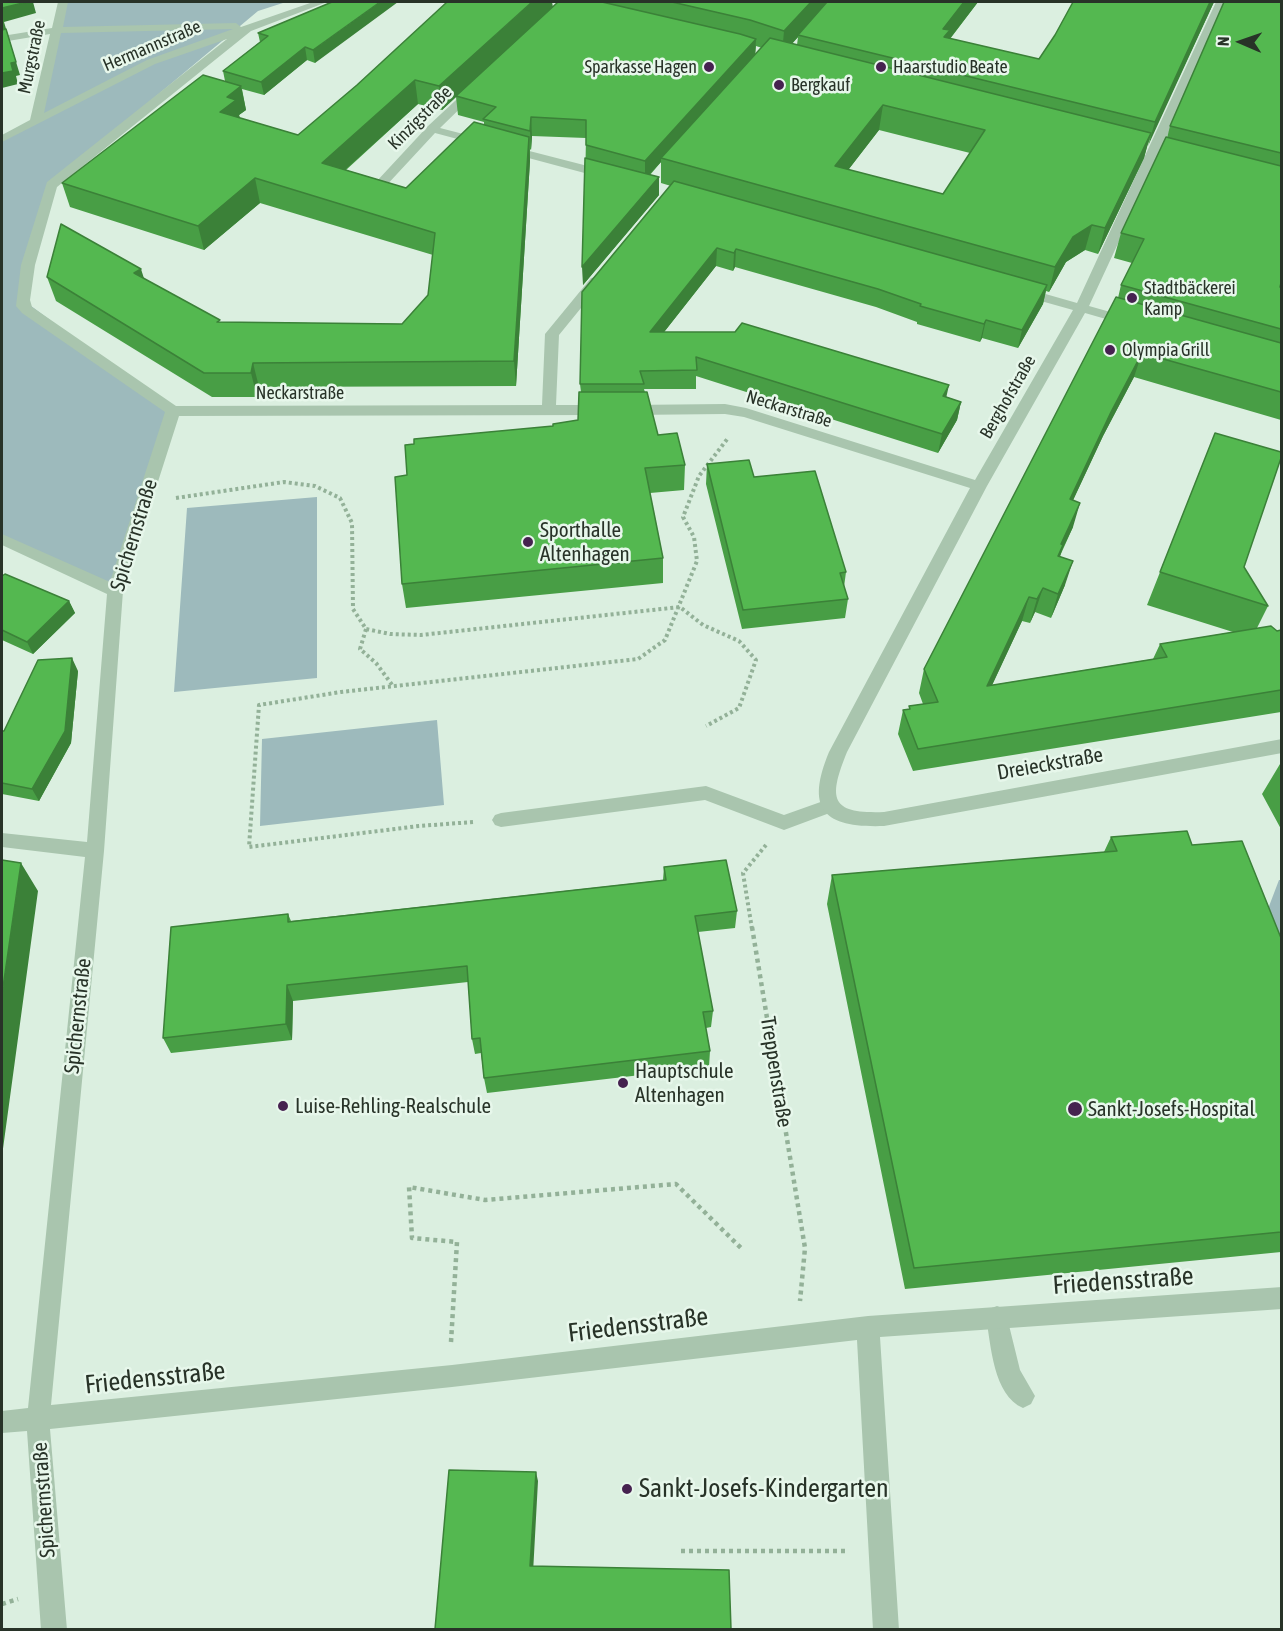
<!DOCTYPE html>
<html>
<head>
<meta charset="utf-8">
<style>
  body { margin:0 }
  #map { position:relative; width:1283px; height:1631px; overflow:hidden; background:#dbefe0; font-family:"Asap Condensed",sans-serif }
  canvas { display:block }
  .frame { position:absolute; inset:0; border:3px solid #283328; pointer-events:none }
  .north { position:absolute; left:1211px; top:12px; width:60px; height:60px; -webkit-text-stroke:4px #e7f7eb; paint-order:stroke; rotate:272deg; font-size:16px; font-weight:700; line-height:24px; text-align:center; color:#283328 }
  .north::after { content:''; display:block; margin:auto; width:21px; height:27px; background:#283328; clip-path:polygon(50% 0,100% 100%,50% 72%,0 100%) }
</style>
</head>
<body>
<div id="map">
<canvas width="1283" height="1631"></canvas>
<div class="frame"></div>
<div class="north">N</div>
</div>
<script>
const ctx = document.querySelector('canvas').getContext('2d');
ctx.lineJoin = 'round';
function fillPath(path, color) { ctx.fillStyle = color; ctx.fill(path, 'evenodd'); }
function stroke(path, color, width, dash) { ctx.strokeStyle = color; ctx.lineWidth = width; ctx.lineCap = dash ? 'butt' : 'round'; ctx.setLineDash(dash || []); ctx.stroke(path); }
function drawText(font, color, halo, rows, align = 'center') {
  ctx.font = font + ' "Asap Condensed",sans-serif'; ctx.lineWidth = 5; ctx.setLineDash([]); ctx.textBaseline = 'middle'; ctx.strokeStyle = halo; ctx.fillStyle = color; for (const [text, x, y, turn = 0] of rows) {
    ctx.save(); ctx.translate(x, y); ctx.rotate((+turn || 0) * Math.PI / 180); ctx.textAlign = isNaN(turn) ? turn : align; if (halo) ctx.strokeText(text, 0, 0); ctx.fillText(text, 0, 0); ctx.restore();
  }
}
const green = new Path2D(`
  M63,2h223l-28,9 -201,168 -34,121 150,111 -58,180 -113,-52v-400l35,-19z
  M317,497v181l-143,14 13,-184z
  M437,720l7,85 -184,21 2,-87z
  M1279,880h2v90l-18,-48z`);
const pathFar1 = new Path2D(`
  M176,498l108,-16 31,4 25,12 12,25 1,86 13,20 24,5 31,1 259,-28 23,18 36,16 17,19 -17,48 -33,18
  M366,629l-6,20 16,14 17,23
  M473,822l-54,4 -170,21 10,-142 82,-13 297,-33 27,-19 32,-79 -3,-24 -11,-20 16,-41 29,-38
  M752,929l-9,-56 23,-28`);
const path = new Path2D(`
  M752,927l53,321 -5,53
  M451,1342l6,-100 -45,-4 -3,-51 76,13 191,-16 65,64
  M681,1551h166
  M2,1604l16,-5`);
const lane = new Path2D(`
  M706,786l78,29 45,-16 6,2 3,5 -3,5 -51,19 -79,-30 -204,27 -6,-2 -3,-5 3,-5 6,-2z
  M997,1306l8,3 15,61 15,26 -4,8 -8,4c-30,-13 -32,-63 -37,-91l3,-8z`);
const street = new Path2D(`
  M58,2h10l-5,25 173,-4 5,4 72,-25h14l-76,29 -194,156 -22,78 -5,35 2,7 144,99 366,-1 3,-71 46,-56 5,-1 7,4 -44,54 -3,70h45l7,5 -7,5 -422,1 -56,175 -19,260 -53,554 401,-40 416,-49 414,-29v22l-402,28 19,293h-26l-16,-290 -405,47 -402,42 17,201h-26l-14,-199 -25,2v-22l26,-3 57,-551 -83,-10v-14l85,9 20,-248 -105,-49v-11l108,48 55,-170 -143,-99 -6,-7 5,-41 26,-83 180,-143 -72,25 -153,78v-7l28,-15 20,-86 -48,8v-6l50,-8zM233,29l-86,31 -103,53 17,-80z
  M1216,2h10l-67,153 -70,151 46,13 2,3 -7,4 -45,-13 -98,173 -140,266c-19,47 -17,62 37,60l398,-73v14l-398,73c-60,2 -79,-16 -55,-74l141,-264 -226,-71 -19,-3 -96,1 -7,-5 7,-5 96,-1 21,4 229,72 98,-170 -57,-16 -2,-3 7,-4 56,16z
  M473,87l4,1v4l-37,36 171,44 2,3 -6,4 -172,-46 -51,55h-8l-2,-3 2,-3 52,-56 41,-38z`);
const wall = new Path2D(`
  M332,2l-17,61 -8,-3 -43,35 -22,-6 4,21 -7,5 1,3 58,17 255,-128 5,-5h420l-28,37 89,20 16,-24 18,-33h141l-67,144 -3,12 -46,96 -13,-4 -19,12 -17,30 -3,-1 -3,13 -25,44 -36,-10 -2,4 -63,-18v-2l-41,-15 -141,-40 -2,4 -17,-5 -52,66 283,65 14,5 -4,18 -19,33 -242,-77v13h-52l14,46 27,30 -1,25 -34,3 13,65v25l-257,25 -4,-24 5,-109 146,-49 25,-6 3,-28 -1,-8 91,-198 -10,-3v-21l-11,13 9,20 -76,90 3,-147 -54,-2 -1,14 -1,-1v12l-14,225 -257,1 -2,10h-45l-156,-96 -9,-24 97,2 76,43 182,2 26,-29 5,-40 -173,-52 -56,47 -134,-43 -8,-24 163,-102 -2,-10 37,-29 -2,-9zM798,37l-1,8 -5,-1zM756,46l6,2 -7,7zM456,97l2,18 26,7v3l-78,63 -60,-18 72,-66 24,6zM879,130l91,23 -27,41 -95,-24z
  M1281,2v281l-1,4 1,1v132l-147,-43 -31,59 -30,64v27l-13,29 5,29 -14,33 -16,-6 -5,11 -8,-2 -30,64 161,-26 7,-15 73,-12 -86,-27 68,-172 29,134 24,39 -11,22 20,3 4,-1v82l-368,59 -15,-37 5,-24h6v-4l14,-2 -4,-11 5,-24 194,-371 3,-13 11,-22 -18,-5 7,-25 46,-95 3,-12z
  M707,464l47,13 92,95 -2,15 4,12 -3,19 -103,11 -36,-145z
  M2,576l67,25 6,12 -42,41 -31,-14z
  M78,671l-7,72 -32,58 -37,-7v-63h2z
  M1281,763v66l-19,-35 18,-30z
  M1111,837l81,8 89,93v314l-376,37 -78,-385 5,-29 272,-23z
  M664,867l73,44 -2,17 -37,4 15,79 -2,16 -5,1 4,23 -1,16 -222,26 -3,-15 -3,-25 -6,1 -3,-15 -4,-57 -175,19 -1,39 -121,13 -8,-15 125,-124 3,7 372,-41z`);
const shadedWall = new Path2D(`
  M27,2h6l3,11 -32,9 16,53 -4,1 2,8 -16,4v-80z
  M380,2h18l-83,61 -2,-13z
  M532,2h20l1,5 -111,103 -3,-24z
  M811,2h18l-31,33v2l-16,17 2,-23z
  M964,2h14l-30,39 -2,13 -3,-25z
  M1210,2h4l-66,144 7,-24z
  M756,39l-1,19 -94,100v4l-16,17v-18z
  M305,47l2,13 -43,35 -3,-13z
  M415,80l3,24 -92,83 -4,-24z
  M241,86l5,24 -7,5 2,9 -21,-12 7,-15z
  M883,105l-4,25 -47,61 3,-25z
  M531,117l1,19 -1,14 -1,-19z
  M1151,133l-7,25 -46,96 7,-26z
  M529,137l1,24 -14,225 -2,-25z
  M659,177v18l-76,90 -1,-18z
  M255,178l5,25 -56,47 -6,-24z
  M1092,225l-7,25 -19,12 -17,30 6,-25 18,-30z
  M717,248l-1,18 -66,84v-18z
  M736,249l-1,18 -2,4 1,-18z
  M141,269l8,25 -15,-21z
  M1047,285l-4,19 -25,44 4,-18z
  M986,320l-4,18 -2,4 4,-18z
  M1142,353l-8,24 -31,59 -41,88 8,-25 41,-87z
  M253,363l6,24 -2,10 -6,-24z
  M949,385l-4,18 -2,-7z
  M961,402l-4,18 -19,33 4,-19z
  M1080,503l-7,24 -11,23 -6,19 -6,11 11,-36z
  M1073,561l-8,24 -14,33 7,-24z
  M1043,588l-8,24 -5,11 7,-24z
  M1029,597l-7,24 -41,88 6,-23z
  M69,601l6,12 -42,41 -6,-12z
  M72,658l6,13 -7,72 -32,58 -7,-12z
  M21,863l17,28 -36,265v-162z
  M287,985l6,16 -1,39 -6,-16z
  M536,1472l2,9 -5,92 -3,-7z`);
const building = new Path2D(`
  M2,2h25l-25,6z
  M332,2h48l-67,48 -8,-3 -44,35 -38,-11 45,-35 -10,-3z
  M447,2h85l-93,84 -24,-6 -93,83 84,25 68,-66 55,15 -15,224 -261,2 -2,10h-47l-157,-96 14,-53 80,45 -7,4 86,47 -3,2 185,2 26,-29 7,-62 -180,-55 -57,48 -136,-43 141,-108 38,11 -14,11 9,3 -16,12 78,23 59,-50z
  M558,2h44l138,32 16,5 -111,122 -59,-16v-25l-55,-3 -1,14 -47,-12 13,-12 -40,-11z
  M672,2h139l-27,29 -34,-11z
  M827,2h137l-21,27 7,1 -6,7 95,22 16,-24 18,-33h137l-55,120 -357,-87z
  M1224,2h57v151l-111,-27z
  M6,29l10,33 -5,1 2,8 -11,2v-43z
  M770,38l381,95 -46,95 -13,-3 -19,12 -18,30 -394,-109zM883,105l102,25 -42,64 -108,-28z
  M1166,137l115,29v117l-1,4 1,1v41l-160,-44 23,-46 -23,-6z
  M585,158l74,19 -77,90z
  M674,181l373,104 -25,45 -36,-10 -2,4 -64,-18 1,-2 -43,-15 -142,-40 -2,4 -17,-5 -67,84h85l7,-9 207,62 -6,11 18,6 -19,32 -246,-77 1,13 -57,1 4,13h-64l2,-92z
  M1116,297l165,46v49l-139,-39 -31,59 -41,87 10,4 -19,41 2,1 -5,11 15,5 -15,33 -15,-6 -6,11 -8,-2 -42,89 180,-29 -7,-13 111,-18 6,5 4,-1v60l-363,59 -15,-39 7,-1 -1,-3 29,-4 -14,-33z
  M579,392h68l11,43 19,-2 8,32 -40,3 18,90 -261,26 -7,-107 12,-2 -2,-30 9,-1v-5l139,-13v-2l25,-4z
  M1215,433l66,19v6l-37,109 24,39 -108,-34z
  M749,460l5,17 61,-6 31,101 -6,1 8,26 -105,11 -36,-146z
  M5,574l64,27 -42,41 -25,-12v-54z
  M72,658l-7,73 -33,58 -30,-6v-52h2l34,-71z
  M1187,831l5,14 50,-4 39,97v294l-367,36 -82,-393 285,-24 -6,-14z
  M2,860l19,3 -19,131z
  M726,860l11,51 -42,5 18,95 -10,1 7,39 -226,27 -4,-40 -8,1 -5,-73 -180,19 -1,39 -123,14 8,-111 117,-13v8l378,-42 -2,-13z
  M449,1470l87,2 -6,94 199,4 2,59h-296z`);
const markers = [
  [709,67,6,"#462250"],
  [881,67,6,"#462250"],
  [779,85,6,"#462250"],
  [1132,298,6,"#462250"],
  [1110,350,6,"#462250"],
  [528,542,6,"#462250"],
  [623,1083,6,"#462250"],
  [283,1106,6,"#462250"],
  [1075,1109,8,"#462250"],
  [627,1489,6,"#462250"]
];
const farStreetnames = [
  ["Hermannstraße",152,46,-23],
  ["Murgstraße",32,57,-78],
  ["Kinzigstraße",420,118,-45],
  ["Neckarstraße",300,393],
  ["Berghofstraße",1008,397,-60],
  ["Neckarstraße",789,409,17]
];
const farPoinames = [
  ["Sparkasse Hagen",697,67,"right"],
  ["Haarstudio Beate",893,67],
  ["Bergkauf",791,85],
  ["Stadtbäckerei",1144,288],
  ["Kamp",1144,309],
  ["Olympia Grill",1122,350]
];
const poiNames = [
  ["Sporthalle",540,530],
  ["Altenhagen",540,554],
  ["Hauptschule",635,1071],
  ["Altenhagen",635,1095],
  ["Luise-Rehling-Realschule",295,1106],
  ["Sankt-Josefs-Hospital",1088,1109]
];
const streetNames = [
  ["Spichernstraße",134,535,-73],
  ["Dreieckstraße",1050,764,-10],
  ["Spichernstraße",78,1016,-84],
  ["Treppenstraße",776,1072,81],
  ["Spichernstraße",44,1500,-94]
];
const nearStreetnames = [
  ["Friedensstraße",1123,1281,-4],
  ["Friedensstraße",638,1325,-7],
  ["Friedensstraße",155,1378,-6]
];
const nearPoinames = [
  ["Sankt-Josefs-Kindergarten",639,1489]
];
fillPath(green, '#9dbabc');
stroke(pathFar1, '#93b198', 4, [3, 3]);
stroke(path, '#93b198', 4.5, [4, 4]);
fillPath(lane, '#a9c5ae');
fillPath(street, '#a9c5ae');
fillPath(wall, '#489e45');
fillPath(shadedWall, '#3b8138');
fillPath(building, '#54b850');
stroke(building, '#3b8138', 1.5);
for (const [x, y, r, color] of markers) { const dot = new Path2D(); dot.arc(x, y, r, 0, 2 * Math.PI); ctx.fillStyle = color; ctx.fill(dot); stroke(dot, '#e7f7eb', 2); }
drawText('18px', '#283328', '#e7f7eb', farStreetnames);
drawText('18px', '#283328', '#e7f7eb', farPoinames, 'left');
drawText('21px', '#283328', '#e7f7eb', poiNames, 'left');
drawText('21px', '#283328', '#e7f7eb', streetNames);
drawText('26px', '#283328', '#e7f7eb', nearStreetnames);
drawText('26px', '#283328', '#e7f7eb', nearPoinames, 'left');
</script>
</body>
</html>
